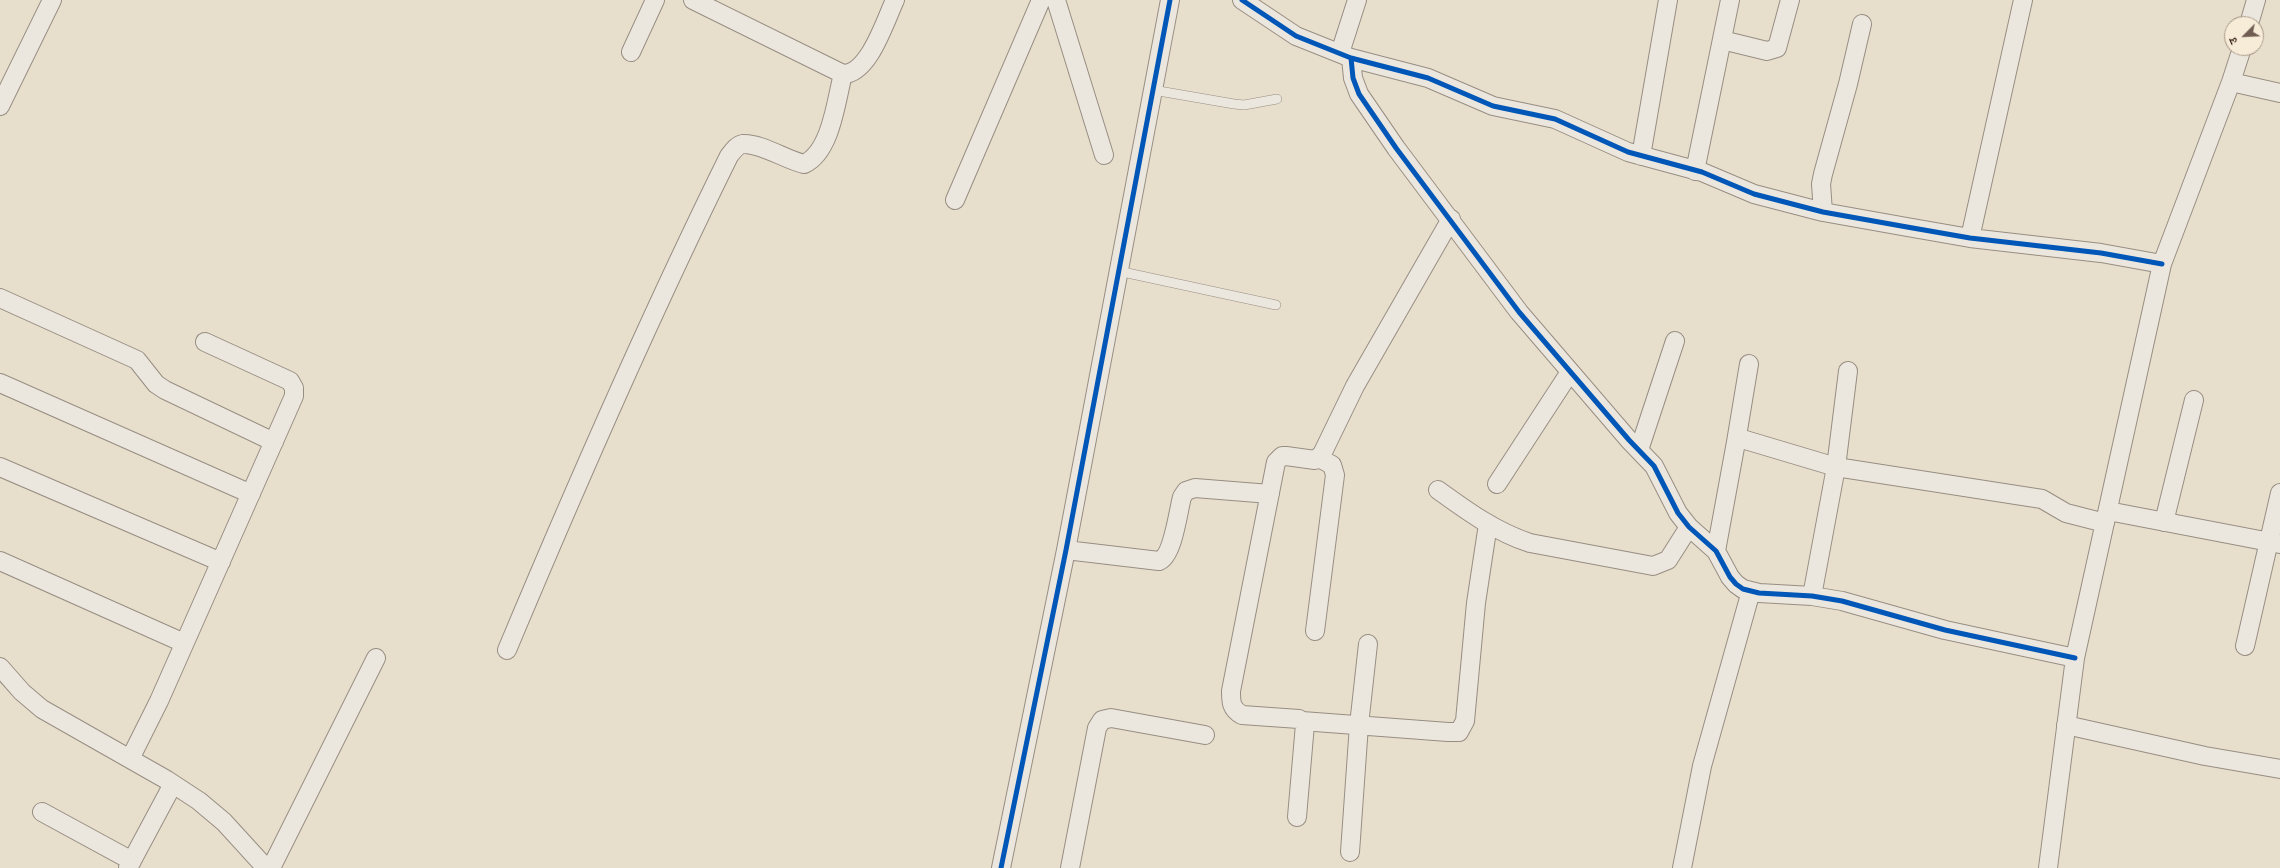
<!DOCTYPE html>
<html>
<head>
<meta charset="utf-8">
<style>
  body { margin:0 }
  #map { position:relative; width:2280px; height:868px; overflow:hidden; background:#e8decc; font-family:"Sorts Mill Goudy","Noto Serif Devanagari",serif }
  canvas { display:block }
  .north { position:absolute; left:2224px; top:16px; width:40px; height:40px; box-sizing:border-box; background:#f7ecd7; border:1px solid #a79787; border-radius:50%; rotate:246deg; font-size:11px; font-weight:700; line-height:16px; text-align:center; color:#2e1810 }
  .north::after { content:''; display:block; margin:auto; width:14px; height:18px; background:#6f5d52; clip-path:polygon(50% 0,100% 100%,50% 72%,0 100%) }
</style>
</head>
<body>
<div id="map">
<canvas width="2280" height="868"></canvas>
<div class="north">उ</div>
</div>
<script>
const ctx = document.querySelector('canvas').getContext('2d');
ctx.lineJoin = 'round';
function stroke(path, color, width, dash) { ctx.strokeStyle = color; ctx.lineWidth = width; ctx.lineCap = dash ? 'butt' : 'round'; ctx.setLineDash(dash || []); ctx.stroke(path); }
const service = new Path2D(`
  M1153,90l81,14 10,1 33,-6
  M1118,271l158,34`);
const minor = new Path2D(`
  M693,0l150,74c26,0 42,-53 52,-74
  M1056,0l48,155
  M1242,0l54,36 55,22 77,20 65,28 62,13 73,33 74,20 52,22 69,18 84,15 63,11 131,15 61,11
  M2249,24l7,-24
  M1722,40l45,11 10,-3 13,-48
  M631,52l24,-52
  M1340,53l17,-53
  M1351,58l2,20 6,16 37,54 123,164 110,128 25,26 24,47 11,14 27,24 14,26 6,7 7,5 16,4 53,3 30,5 103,29 130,28
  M2231,82l49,11
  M0,106l52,-106
  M1641,156l27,-156
  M1695,171l35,-171
  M955,200l86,-200
  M1823,212l-2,-28 2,-10 25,-90 14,-60
  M1970,238l53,-238
  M0,298l137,62 19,24 9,6 109,52
  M0,383l251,111
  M1736,442l13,-78
  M1639,450l36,-109
  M0,467l221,95
  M1497,484l73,-112
  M1438,490c29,21 58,42 92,53l123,23 15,-6 21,-33
  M2108,511l172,33
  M2164,522l30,-122
  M1066,550l93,11c14,-5 19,-49 23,-64l4,-6 9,-3 75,6
  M1716,551l20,-109 6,-3 94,28 206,32 24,14 39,10
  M0,561l184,82
  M1812,596l24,-129 12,-96
  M1315,631l20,-156 -3,-10 -13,-7
  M2245,646l35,-153
  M507,650c70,-167 142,-332 222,-494 4,-5 8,-11 14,-12 18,-1 43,16 61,20 27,-12 32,-63 39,-90
  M0,667l22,25 20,17 125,71 32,21 25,21 42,46
  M1302,721l146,11h11l6,-11 11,-118 12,-79
  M2066,725l139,31 75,13
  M130,759l29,-58 135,-305v-8l-4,-7 -85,-39
  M42,812l90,49
  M1297,817l8,-93 -6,-5 -57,-4c-11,-6 -11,-13 -11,-24l45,-229 6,-6h4l29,4 7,-6 33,-68 96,-167
  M1350,852l9,-127 9,-81
  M128,868l45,-84
  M271,868l105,-210
  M1001,868l65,-318 104,-550
  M1070,868l27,-140 5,-8 9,-2 94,17
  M1682,868l20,-102 49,-175
  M2048,868l27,-210 87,-394 69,-182 11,-34`);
const cycleway = new Path2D(`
  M1242,0l54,36 55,22 77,20 65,28 62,13 73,33 74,20 52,22 69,18 84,15 63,11 131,15 61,11
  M1351,58l2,20 6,16 37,54 123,164 110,128 25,26 24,47 11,14 27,24 14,26 6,7 7,5 16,4 53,3 30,5 103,29 130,28
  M1001,868l65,-318 104,-550`);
stroke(service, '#978e83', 10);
stroke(minor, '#978e83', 20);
stroke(service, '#ece7de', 9);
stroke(minor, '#ece7de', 18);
stroke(cycleway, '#0057b8', 5);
</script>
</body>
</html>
